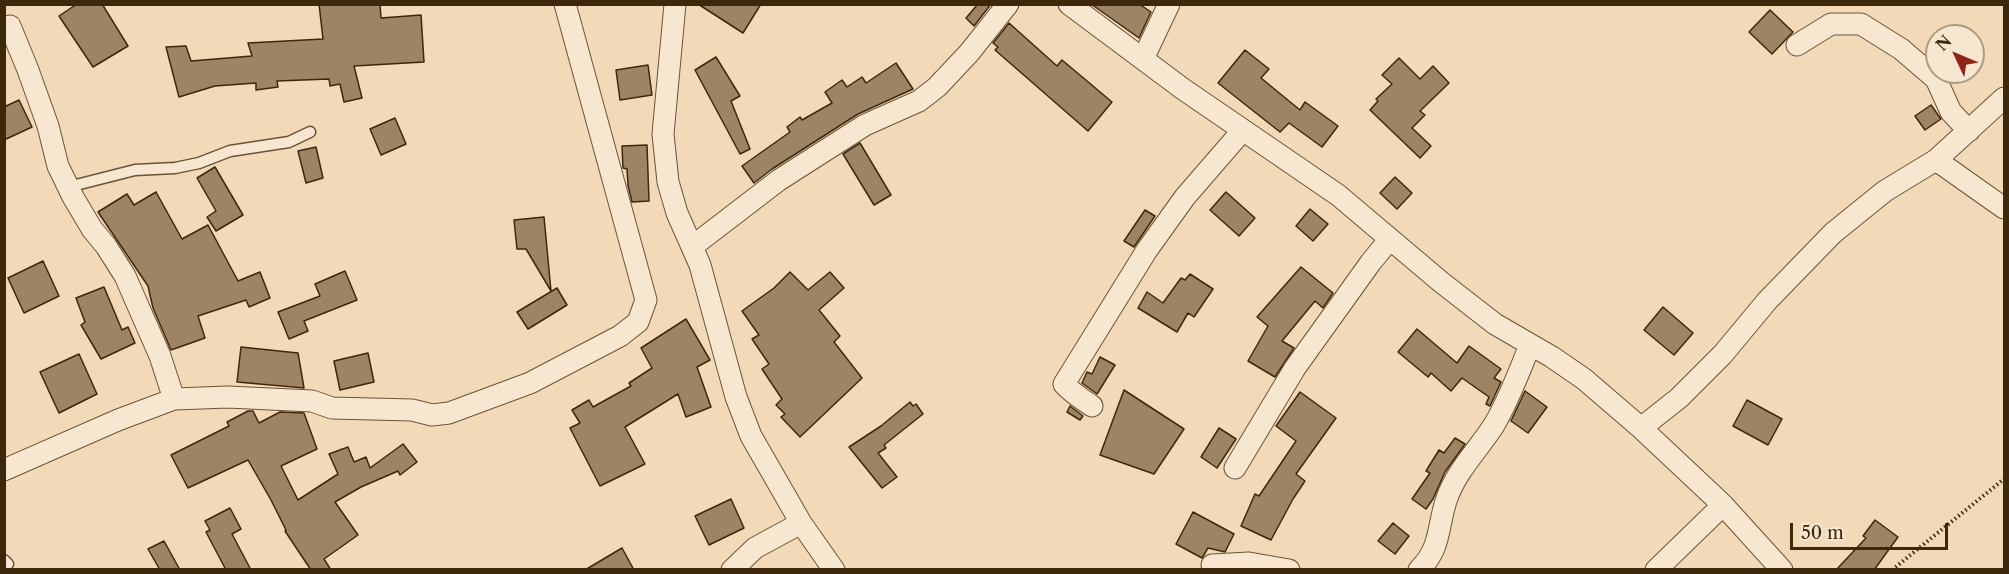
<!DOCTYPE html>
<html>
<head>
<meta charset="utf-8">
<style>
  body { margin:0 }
  #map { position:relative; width:2009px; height:574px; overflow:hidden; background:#f2d9b7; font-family:"Libre Caslon Text",serif }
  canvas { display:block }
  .frame { position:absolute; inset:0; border:6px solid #3e280b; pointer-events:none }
  .north { position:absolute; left:1925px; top:24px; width:60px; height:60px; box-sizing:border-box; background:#f7e6d0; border:2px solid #ad9a81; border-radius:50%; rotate:314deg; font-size:16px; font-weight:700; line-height:24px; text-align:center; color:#3e280b }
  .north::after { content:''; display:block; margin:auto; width:21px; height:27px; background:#8f2418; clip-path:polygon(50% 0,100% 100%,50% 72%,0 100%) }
  .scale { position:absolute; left:1790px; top:523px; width:158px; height:27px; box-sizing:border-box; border:3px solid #3e280b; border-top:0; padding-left:8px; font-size:18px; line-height:21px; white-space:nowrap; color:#3e280b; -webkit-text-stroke:4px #f7e6d0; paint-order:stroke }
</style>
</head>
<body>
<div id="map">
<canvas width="2009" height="574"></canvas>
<div class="frame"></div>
<div class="north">N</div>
<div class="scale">50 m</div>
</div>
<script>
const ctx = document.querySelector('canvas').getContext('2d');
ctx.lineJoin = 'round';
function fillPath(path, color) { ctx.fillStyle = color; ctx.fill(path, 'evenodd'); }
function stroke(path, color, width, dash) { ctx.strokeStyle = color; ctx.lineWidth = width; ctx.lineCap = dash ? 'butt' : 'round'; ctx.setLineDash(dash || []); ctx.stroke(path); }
const building = new Path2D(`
  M77,4h25l26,42 -35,21 -34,-51z
  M319,4h61l1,14 40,-3 3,47 -70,4 8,32 -18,4 -4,-18 -10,2 -1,-7 -52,2 1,6 -22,3v-7l-41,3 -36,11 -13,-50 20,-1 5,15 61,-5 -4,-13 75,-4z
  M698,4h63l-18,29z
  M978,4h13l-17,22 -8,-8z
  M1091,4h48l12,8 -12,26z
  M1770,10l23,22 -21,22 -23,-22z
  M1009,23l48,43 5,-6 50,42 -24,29 -93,-81 3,-3 -5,-4z
  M1245,50l24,19 -8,9 39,32 5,-8 33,24 -16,21 -33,-24 -9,9 -62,-49z
  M716,57l24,39 -9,5 19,48 -10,5 -45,-84z
  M1399,58l21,21 13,-13 16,17 -29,28 5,4 -13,13 19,18 -11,12 -50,-48 8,-9 -2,-2 16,-15 -10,-9z
  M896,63l17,26 -55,25 -86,55 -18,14 -12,-17 48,-34 -3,-5 13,-10 2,3 30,-17 -7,-11 17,-12 5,7 15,-10 4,6z
  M648,65l4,30 -32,5 -4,-30z
  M19,100l13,27 -28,13v-33z
  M1931,105l10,14 -16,11 -10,-14z
  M395,118l11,26 -25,11 -11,-26z
  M860,143l31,52 -17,10 -31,-51z
  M647,145l2,56 -17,1 -4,-17 -1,-16 -4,-1 -1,-22z
  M316,147l7,31 -17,5 -8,-32z
  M215,167l28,48 -27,16 -9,-14 9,-6 -19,-33z
  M1395,177l17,16 -15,16 -17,-16z
  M156,192l26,47 26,-14 30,56 22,-9 10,26 -21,9 -3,-7 -48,16 7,22 -34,12 -18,-42 -5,-22 -50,-74 29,-18 7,11z
  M1226,192l29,26 -16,18 -29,-26z
  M1310,209l18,15 -15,17 -17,-15z
  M1145,210l10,6 -21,31 -10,-6z
  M544,217l7,74 -25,-42h-9l-3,-29z
  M43,261l16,35 -35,17 -16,-35z
  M1301,267l32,26 -10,15 -8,-7 -33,40 12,7 -19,29 -27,-16 20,-35 -11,-9z
  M345,271l12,29 -53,21 4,10 -19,8 -11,-27 42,-16 -5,-12z
  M790,272l18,18 22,-18 14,16 -25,22 21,26 -6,6 28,36 -62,59 -19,-20 4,-3 -9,-9 6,-6 -20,-30 7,-5 -17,-25 7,-4 -17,-24 32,-23z
  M1190,274l23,15 -19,28 -6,-4 -11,19 -39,-24 9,-16 16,11 18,-25 4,2z
  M104,287l18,43 6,-3 7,16 -34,16 -20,-34 4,-3 -9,-24z
  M557,288l10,17 -39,24 -11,-17z
  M1663,307l30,26 -19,22 -30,-25z
  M686,319l24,41 -13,7 14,40 -25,10 -8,-23 -53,33 20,37 -45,22 -30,-58 10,-5 -8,-13 17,-10 4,7 38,-21 -2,-3 23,-15 -11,-20z
  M1417,329l40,34 12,-17 32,23 -7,9 7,4 -11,24 -4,-2 3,-7 -27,-19 -11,13 -20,-18 -3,4 -30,-25z
  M241,347l57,6 6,35 -67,-6z
  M368,353l6,29 -34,8 -6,-29z
  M79,354l18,40 -38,19 -19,-41z
  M1100,357l15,8 -18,29 -15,-11 5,-11 5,2z
  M1124,390l60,39 -30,45 -54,-19z
  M1525,391l22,16 -19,26 -17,-12z
  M1300,392l36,26 -40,56 9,7 -12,18 -22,41 -30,-14 14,-32 4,2 37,-55 -20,-15z
  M1747,400l35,19 -14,26 -35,-19z
  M910,402l3,4 3,-2 7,10 -39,31 2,3 -8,5 19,24 -15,11 -33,-41 32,-21z
  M1070,406l13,10 -3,4 -13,-8z
  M248,411h5l6,12 21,-11 24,1 13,36 -36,17 17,34 40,-26 -9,-20 19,-7 6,15 12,-5 4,11 33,-24 14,18 -17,13 -2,-4 -37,16 -26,15 23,33 -34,24 7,11h-20l-26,-39 1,-1 -15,-30 -23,-40 -60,28 -17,-33 58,-29 -2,-4z
  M1219,428l17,11 -19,29 -16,-11z
  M1455,438l10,6 -20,28 -12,27 -7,10 -14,-10 18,-26 -4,-2 13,-21 5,3z
  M731,499l13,29 -35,17 -14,-29z
  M230,508l11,21 -9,5 19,36h-25l-20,-38 4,-2 -5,-9z
  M1193,512l41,22 -9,18 -17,-4 -6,10 -26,-14z
  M1875,520l23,17 -24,33h-38l30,-32 -3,-2z
  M1393,523l16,13 -14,18 -17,-13z
  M164,541l16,29h-20l-12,-21z
  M622,548l12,22h-49z`);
const path = new Path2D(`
  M1892,570l112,-91`);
const service = new Path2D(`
  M68,187l67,-17 40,-2 24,-5 31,-12 59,-9 21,-10
  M4,560l4,4 -4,3`);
const minor = new Path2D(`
  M675,4l-12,130 5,48 9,31 23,52 36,132 15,39 50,87 33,47
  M1069,4l114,85 155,106 103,87 54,42 57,33 32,22 57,49 82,77 59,65
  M10,26l18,44 20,56 10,40 15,31 19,32 14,17 19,30 35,80 14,43
  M1797,45l34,-21h30l40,25 35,30 15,33 18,19
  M1143,59l26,-55
  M1936,160l68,48
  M693,246l86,-66 86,-55 54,-24 18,-14 32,-34 39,-49
  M1092,406c-10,-7 -20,-13 -28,-22l83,-134 38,-53 58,-67
  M1641,428l38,-30 44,-44 44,-53 66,-68 52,-42 51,-31 68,-62
  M1235,468l60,-100 76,-106 19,-23
  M4,470l114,-50 56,-21 54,-2 84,4 20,7 80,2 20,5 17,-2 81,-30 90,-47 18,-14 8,-22 -81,-296
  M1212,565l37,-2 40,7
  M732,570l23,-22 46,-25
  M1419,570c23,-23 18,-44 28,-72 10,-28 31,-48 47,-73 15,-25 25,-53 36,-80
  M1656,570l67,-65`);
fillPath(building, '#9c8464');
stroke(building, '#3e280b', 1.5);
stroke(service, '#6b5436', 13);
stroke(minor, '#6b5436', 23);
stroke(path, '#3e280b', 4, [1.5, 3]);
stroke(service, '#f7e6d0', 10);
stroke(minor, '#f7e6d0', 21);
</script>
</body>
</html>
